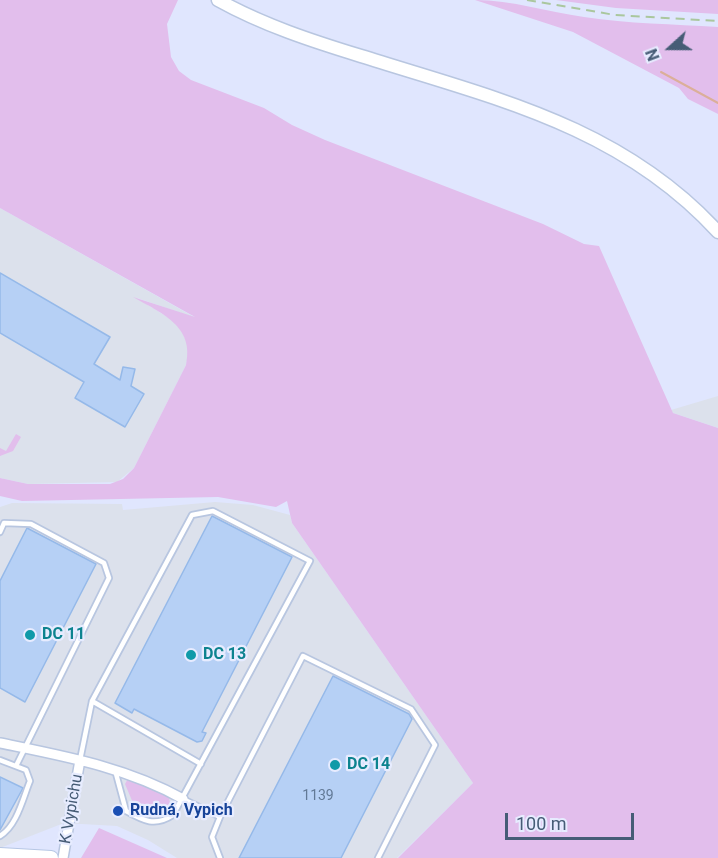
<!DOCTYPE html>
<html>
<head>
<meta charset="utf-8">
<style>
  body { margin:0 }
  #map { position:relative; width:718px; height:858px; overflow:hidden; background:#e0e6fe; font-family:Roboto,sans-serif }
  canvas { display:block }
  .north { position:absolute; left:640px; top:18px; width:60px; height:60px; -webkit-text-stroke:4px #e7ecff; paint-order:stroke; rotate:249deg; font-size:16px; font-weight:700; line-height:24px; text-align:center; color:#465c76 }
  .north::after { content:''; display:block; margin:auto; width:21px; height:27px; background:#465c76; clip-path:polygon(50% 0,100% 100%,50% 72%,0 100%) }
  .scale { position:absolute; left:505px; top:813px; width:129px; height:27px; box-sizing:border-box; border:3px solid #465c76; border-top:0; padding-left:8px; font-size:18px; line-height:21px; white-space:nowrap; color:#465c76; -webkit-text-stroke:4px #e7ecff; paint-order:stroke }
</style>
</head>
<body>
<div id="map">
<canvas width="718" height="858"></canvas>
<div class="north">N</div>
<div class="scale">100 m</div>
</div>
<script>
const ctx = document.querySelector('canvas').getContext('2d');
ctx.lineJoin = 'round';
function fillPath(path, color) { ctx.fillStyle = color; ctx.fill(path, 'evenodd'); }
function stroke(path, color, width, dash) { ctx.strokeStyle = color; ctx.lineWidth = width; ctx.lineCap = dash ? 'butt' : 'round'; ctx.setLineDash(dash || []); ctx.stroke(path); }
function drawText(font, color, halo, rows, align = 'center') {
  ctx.font = font + ' Roboto,sans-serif'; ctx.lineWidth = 4.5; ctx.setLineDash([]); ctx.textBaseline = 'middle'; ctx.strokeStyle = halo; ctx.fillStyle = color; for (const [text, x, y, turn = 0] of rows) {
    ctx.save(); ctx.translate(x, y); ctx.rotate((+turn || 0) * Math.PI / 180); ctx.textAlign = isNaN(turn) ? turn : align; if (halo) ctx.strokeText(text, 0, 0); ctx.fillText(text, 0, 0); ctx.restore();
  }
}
const industrial = new Path2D(`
  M0,208l196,110 -59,-20 35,22 9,8 7,18v9l-2,10 -52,103 -17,14 -89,2 -28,-6z
  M718,396v32l-45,-15 -2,-3z
  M215,502l38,3 37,10 2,8 181,260 -76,75h-220l-29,-18 -31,-14 -53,-3 -64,25v-341l12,-4 110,1 1,6z`);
const green = new Path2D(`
  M0,0h178l-11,24 4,33 8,14 12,9 73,28 28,17 33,15 218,84 41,20 15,2 74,167 45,15v430h-320l75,-75 -181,-260 -5,-22 -11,6 -58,-10 -196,4 -22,-5v-18l28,6h82l13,-5 11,-11 52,-103c9,-39 -25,-52 -53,-68l62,20 -195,-109z
  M475,0c37,0 73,12 109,17 45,7 89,7 134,10v87l-30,-15 -9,-11 -106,-56z
  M556,0h162v14l-102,-6z
  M16,434l5,3 -8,14 -13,5v-8l6,3z
  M129,777l39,17 3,13 -2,5 -16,5 -17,-7 -11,-26z
  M99,828l68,30h-86z`);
const stream = new Path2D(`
  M661,72l57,31`);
const building = new Path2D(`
  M0,273l110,64 -16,27 26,16 3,-13 12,2 -4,17 13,8 -19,33 -50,-29 9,-16 -84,-49z
  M212,516l80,41 -90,175 4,1 -4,8 -5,1 -63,-33 -2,4 -17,-10z
  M27,528l69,36 -71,138 -25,-14v-107z
  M333,676l76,38 3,5 -71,139h-102z
  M0,777l23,11 -23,42z`);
const service = new Path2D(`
  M0,532l4,-9 27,1 73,39 5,15 -93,188
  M92,701l109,63
  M0,760l26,10 4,11c-7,17 -13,45 -30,55
  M80,760l12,-59 100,-186 21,-4 97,50 -137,254c-18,12 -29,6 -47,-4l-11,-41
  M183,799l37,18
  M220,858l-8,-21 8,-20 83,-161 108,53 24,36 -57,113`);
const minor = new Path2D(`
  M0,743c63,13 126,24 183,56
  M63,858l17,-98`);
const tertiary = new Path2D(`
  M218,0c45,25 94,41 143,56 133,42 260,70 357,176`);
const secondary = new Path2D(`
  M0,855l51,3`);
const rail = new Path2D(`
  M527,0l88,15 103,6`);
const markers = [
  [30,635,6,"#0f9aa8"],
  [191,655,6,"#0f9aa8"],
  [335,765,6,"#0f9aa8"],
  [118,811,6,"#1a4fb4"]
];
const numberNames = [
  ["1139",318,796]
];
const cultureNames = [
  ["DC 11",42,635],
  ["DC 13",203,655],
  ["DC 14",347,765]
];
const streetNames = [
  ["K Vypichu",72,809,-80]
];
const transitNames = [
  ["Rudná, Vypich",130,811]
];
fillPath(industrial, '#dce1ec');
fillPath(green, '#e2beec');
stroke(stream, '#dbaf99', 2);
fillPath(building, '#b6d0f5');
stroke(building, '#95b9e9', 1.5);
stroke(service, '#b8c6e0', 8);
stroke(minor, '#b8c6e0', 12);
stroke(tertiary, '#b8c6e0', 15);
stroke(secondary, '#b6c7e5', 16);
stroke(service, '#fff', 4.5);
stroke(minor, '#fff', 9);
stroke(tertiary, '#fff', 12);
stroke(secondary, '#fff', 14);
stroke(rail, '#aac79e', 2, [9, 6]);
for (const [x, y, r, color] of markers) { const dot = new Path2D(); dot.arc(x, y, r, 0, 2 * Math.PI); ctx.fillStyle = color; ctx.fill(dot); stroke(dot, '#e7ecff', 2); }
drawText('14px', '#627996', null, numberNames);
drawText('bold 16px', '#0d838f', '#e7ecff', cultureNames, 'left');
drawText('16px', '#465c76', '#e7ecff', streetNames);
drawText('bold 16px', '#164399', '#e7ecff', transitNames, 'left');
</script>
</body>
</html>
